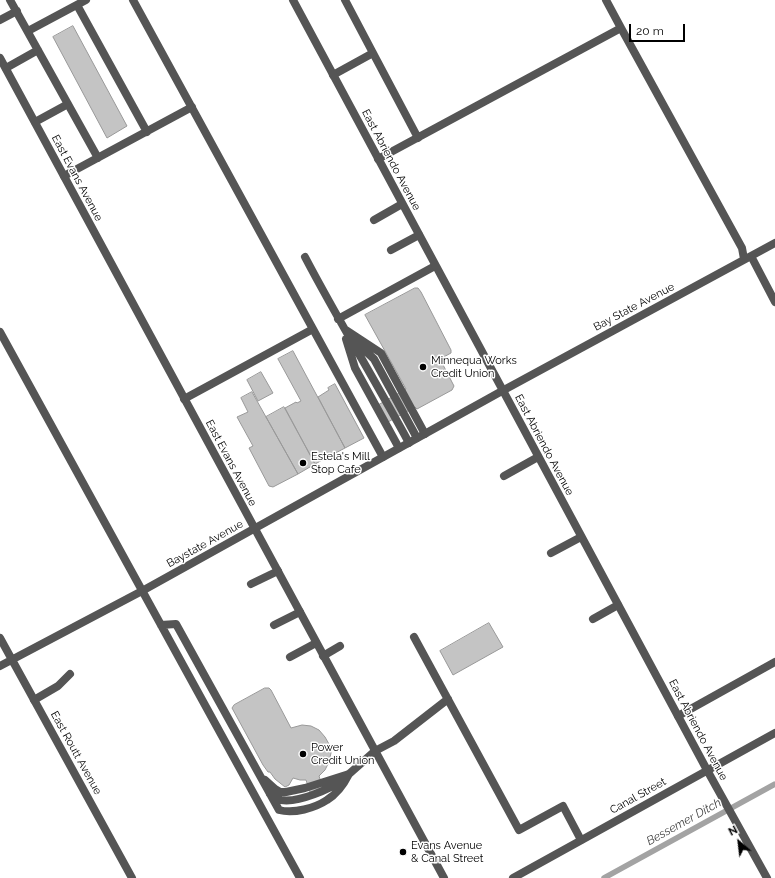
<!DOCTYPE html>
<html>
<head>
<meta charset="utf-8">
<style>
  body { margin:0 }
  #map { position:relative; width:775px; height:878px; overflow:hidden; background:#fff; font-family:Raleway,sans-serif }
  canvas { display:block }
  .north { position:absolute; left:719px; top:822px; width:40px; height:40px; -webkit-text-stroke:3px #fff; paint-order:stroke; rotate:332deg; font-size:11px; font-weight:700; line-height:16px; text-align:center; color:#000 }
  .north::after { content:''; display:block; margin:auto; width:14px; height:18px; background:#000; clip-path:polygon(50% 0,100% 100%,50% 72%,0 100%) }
  .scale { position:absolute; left:629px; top:24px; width:56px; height:18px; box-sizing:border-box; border:2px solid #000; border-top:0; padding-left:5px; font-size:12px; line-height:14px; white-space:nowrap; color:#000; -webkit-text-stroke:3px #fff; paint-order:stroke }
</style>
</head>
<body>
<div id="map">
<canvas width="775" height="878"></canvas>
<div class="north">N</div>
<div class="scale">20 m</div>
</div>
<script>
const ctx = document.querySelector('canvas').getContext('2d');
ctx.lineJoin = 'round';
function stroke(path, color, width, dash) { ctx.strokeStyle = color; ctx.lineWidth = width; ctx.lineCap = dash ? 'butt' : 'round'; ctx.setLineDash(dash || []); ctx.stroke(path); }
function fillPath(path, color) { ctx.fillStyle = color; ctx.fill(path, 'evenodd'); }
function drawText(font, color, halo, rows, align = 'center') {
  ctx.font = font + ' Raleway,sans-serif'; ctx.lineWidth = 3; ctx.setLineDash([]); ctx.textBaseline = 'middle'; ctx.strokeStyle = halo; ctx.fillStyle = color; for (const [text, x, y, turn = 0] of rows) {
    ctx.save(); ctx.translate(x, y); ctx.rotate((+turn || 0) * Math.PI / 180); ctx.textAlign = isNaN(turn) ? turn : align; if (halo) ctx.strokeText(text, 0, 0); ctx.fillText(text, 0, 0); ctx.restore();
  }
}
const stream = new Path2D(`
  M604,878l171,-94`);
const building = new Path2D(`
  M73,26l54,100 -20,12 -54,-101z
  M415,288h3l3,4 30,58v3l-11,6 14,27 -2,4 -35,19 -2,-2 -27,15 -10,-17 28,-16 -41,-74z
  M293,351l52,97 -30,16 -30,-56 11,-6 1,1 4,-2 -23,-42z
  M261,372l12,21 -15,8 -11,-21z
  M335,384l29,54 -19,10 -27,-51 11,-7 -1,-2z
  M252,392l46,82 -25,13 -4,-1 -20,-38 4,-2 -16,-29 11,-5 -7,-14z
  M284,407l31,57 -17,10 -32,-57z
  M489,623l14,24 -50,28 -13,-24z
  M265,688h4l2,2 20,38 11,-3 9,1 8,4 6,7 4,7 2,9 -2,9 -4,8 -6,6 5,15 -13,4 -5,-15h-6l-7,-2 -4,7 -4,2 -10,-8 -5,-7h-2l-5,-7 -31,-57 2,-3z`);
const service = new Path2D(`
  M10,0l88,158
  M133,0l250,457
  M345,0l28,53
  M606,0l15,28
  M77,5l70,127
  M0,20l17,-9
  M28,31l58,-31
  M6,68l32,-18
  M333,75l40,-22 45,85
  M35,122l33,-18
  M378,159l243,-131 121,220 2,11
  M64,176l128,-69
  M374,220l28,-16
  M391,250l28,-15
  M751,256l24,46
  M305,257c33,63 70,123 104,186
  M338,319l97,-53
  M346,330l35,23 44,81
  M0,332l300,546
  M346,339l9,29 44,80
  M355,341l19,18 43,79
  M502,391l273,-148
  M184,399l129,-70
  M504,476l34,-19
  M551,553l30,-16
  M251,584l27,-13
  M593,619l25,-14
  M161,625l15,-1 103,186c15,4 36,-2 48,-10 10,-6 17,-16 22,-26
  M274,625l26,-13
  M414,637l105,193 44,-24 18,34
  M323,656l17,-10
  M290,657l26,-14
  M34,700l24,-14 12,-12
  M678,716l97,-54
  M265,780l10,9 5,3h6l19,-4 44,-14 26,-23 19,-10 54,-42
  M270,794c4,3 7,5 11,6 18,3 49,-11 63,-21`);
const minor = new Path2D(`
  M293,0l414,770 60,108
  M0,638l132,240
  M0,666l142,-75 360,-200
  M513,878l262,-145`);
const tertiary = new Path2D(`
  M0,58l444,820`);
const markers = [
  [423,367,4,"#000"],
  [303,463,4,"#000"],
  [303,754,4,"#000"],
  [403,852,4,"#000"]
];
const streetNames = [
  ["East Abriendo Avenue",391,160,62],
  ["East Evans Avenue",77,178,62],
  ["Bay State Avenue",634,307,-28],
  ["East Abriendo Avenue",544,445,62],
  ["East Evans Avenue",231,463,62],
  ["Baystate Avenue",205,544,-29],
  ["East Abriendo Avenue",698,730,62],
  ["East Routt Avenue",76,753,61],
  ["Canal Street",638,796,-29]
];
const poiNames = [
  ["Minnequa Works",431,361],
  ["Credit Union",431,374],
  ["Estela's Mill",311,457],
  ["Stop Cafe",311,470],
  ["Power",311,748],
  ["Credit Union",311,761],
  ["Evans Avenue",411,846],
  ["& Canal Street",411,859]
];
const waterNames = [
  ["Bessemer Ditch",684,822,-29]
];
stroke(stream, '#a3a3a3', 5.5);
fillPath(building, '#c4c4c4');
stroke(building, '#999', 1);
stroke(service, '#555', 8);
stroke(minor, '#555', 8);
stroke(tertiary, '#555', 8);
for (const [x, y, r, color] of markers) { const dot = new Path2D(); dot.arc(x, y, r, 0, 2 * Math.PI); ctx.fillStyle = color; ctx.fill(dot); stroke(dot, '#fff', 1.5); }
drawText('11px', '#000', '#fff', streetNames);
drawText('11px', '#000', '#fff', poiNames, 'left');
drawText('italic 12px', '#444', '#fff', waterNames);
</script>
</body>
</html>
